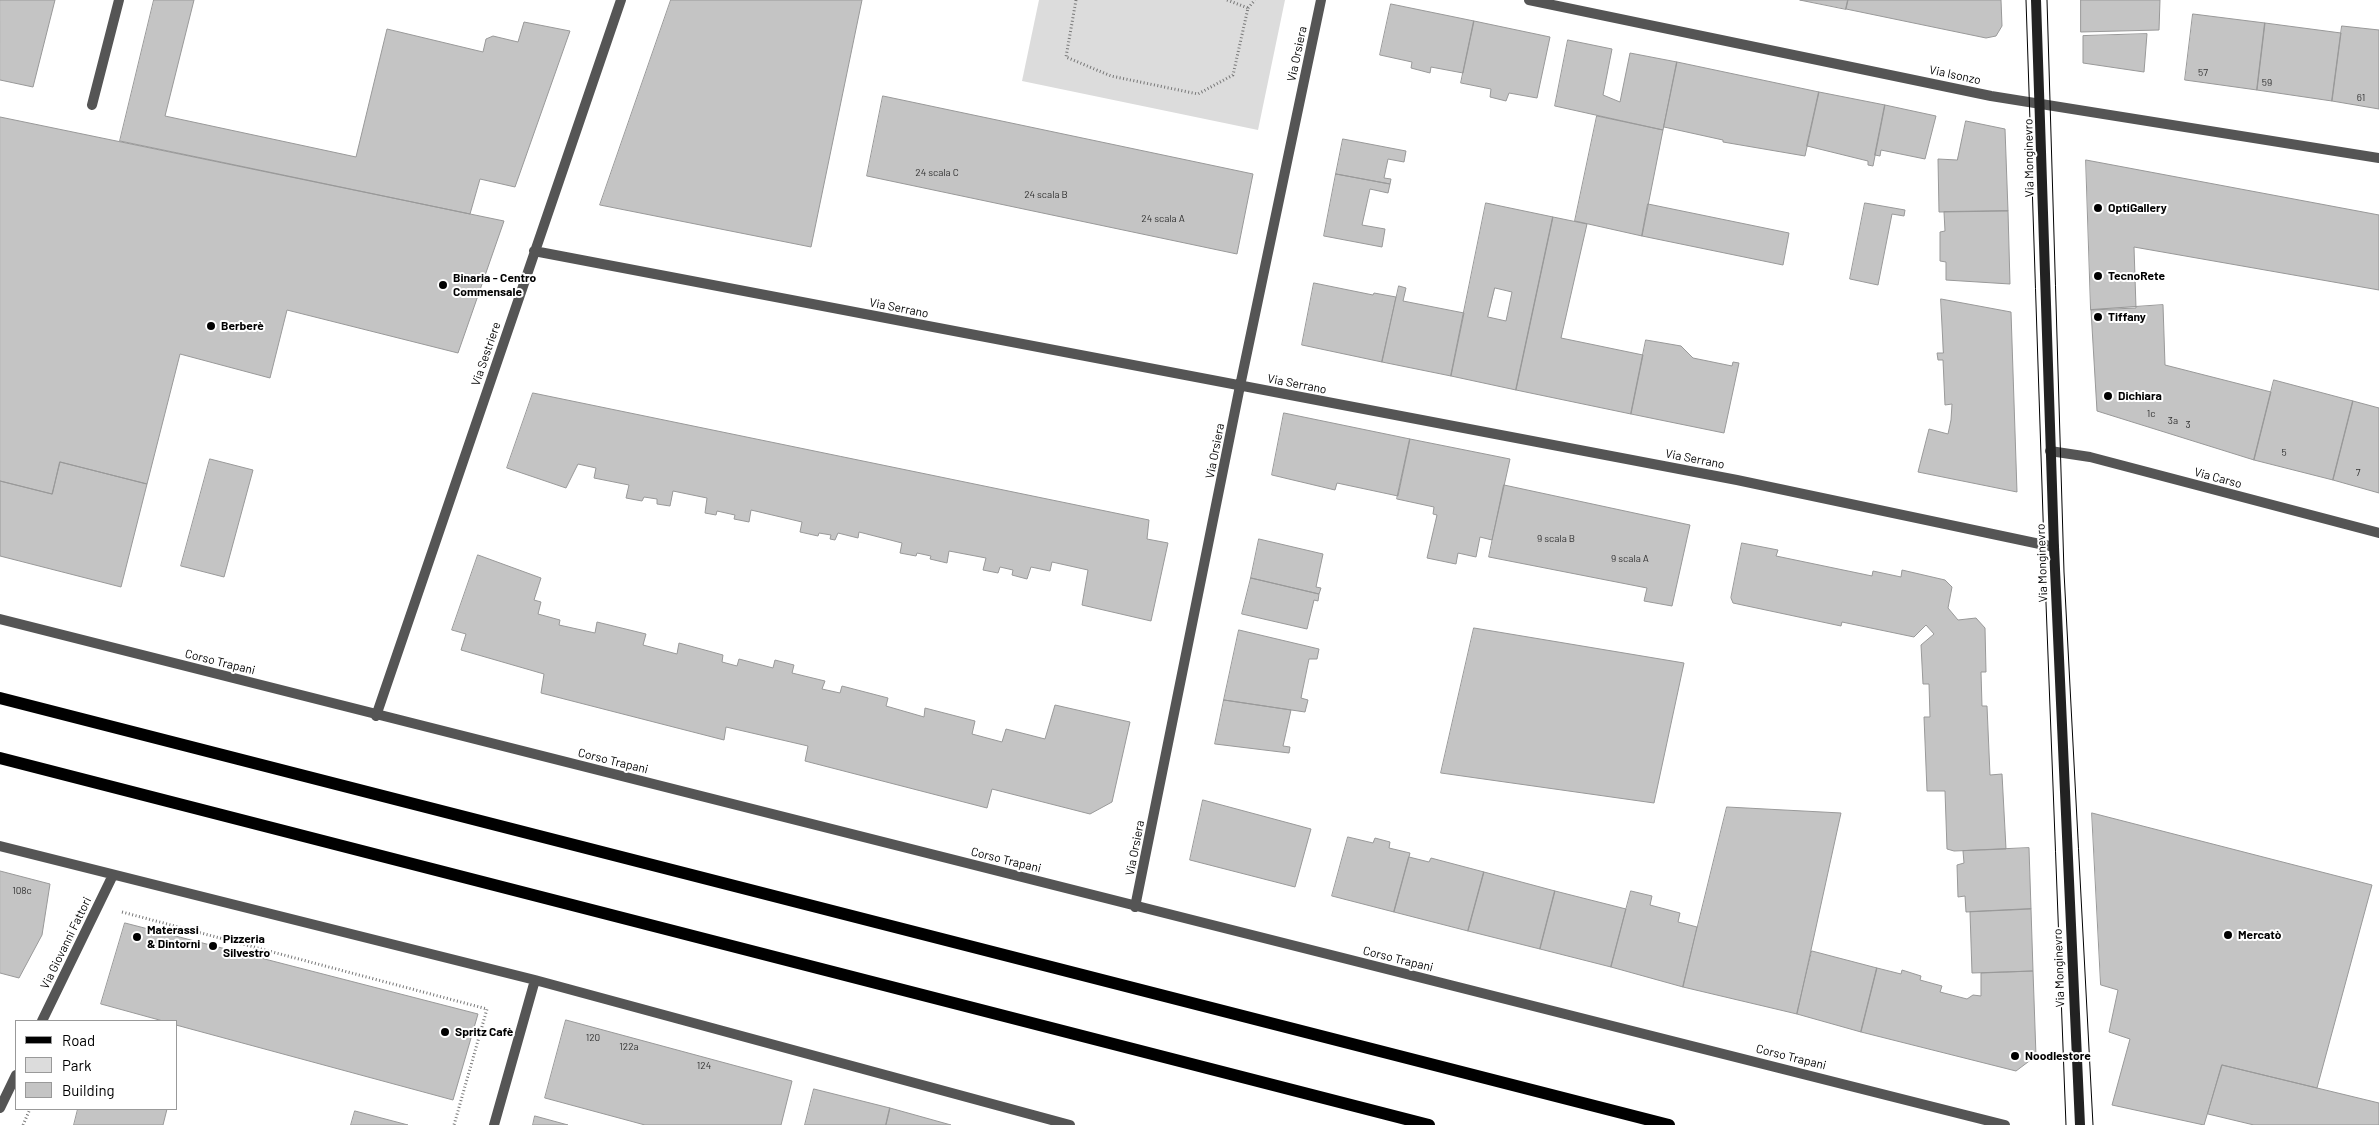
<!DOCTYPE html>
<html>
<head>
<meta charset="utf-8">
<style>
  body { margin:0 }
  #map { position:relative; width:2379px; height:1125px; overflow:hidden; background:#fff; font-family:Barlow,sans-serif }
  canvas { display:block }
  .legend { position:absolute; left:15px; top:1020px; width:162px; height:90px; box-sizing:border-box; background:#fff; border:1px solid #999; margin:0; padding:6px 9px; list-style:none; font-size:15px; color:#000 }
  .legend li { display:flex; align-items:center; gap:10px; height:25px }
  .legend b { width:25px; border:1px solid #999 }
</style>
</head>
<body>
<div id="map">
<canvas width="2379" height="1125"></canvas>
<ul class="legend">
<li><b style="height:6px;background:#000"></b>Road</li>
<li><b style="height:14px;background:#dcdcdc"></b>Park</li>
<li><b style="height:14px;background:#c4c4c4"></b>Building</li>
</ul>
</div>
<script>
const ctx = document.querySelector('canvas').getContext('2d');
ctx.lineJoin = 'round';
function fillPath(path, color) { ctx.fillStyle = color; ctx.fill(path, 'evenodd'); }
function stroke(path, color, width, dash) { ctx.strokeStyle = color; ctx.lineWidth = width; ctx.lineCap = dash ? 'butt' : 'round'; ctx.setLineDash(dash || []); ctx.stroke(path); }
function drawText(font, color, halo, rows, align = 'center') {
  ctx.font = font + ' Barlow,sans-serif'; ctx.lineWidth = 4; ctx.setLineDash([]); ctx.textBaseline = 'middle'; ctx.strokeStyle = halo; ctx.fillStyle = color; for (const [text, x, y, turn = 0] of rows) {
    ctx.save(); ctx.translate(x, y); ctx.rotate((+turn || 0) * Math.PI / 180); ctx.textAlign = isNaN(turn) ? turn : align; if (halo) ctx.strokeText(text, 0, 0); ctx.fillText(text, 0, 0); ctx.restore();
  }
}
const green = new Path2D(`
  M1039,0h246l-27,130 -236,-49z`);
const building = new Path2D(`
  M0,0h55l-22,87 -33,-7z
  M154,0h40l-29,116 191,41 31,-128 96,23 3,-13 7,-3 25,6 6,-20 46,9 -55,156 -35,-8 -10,35 -350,-73z
  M671,0h191l-51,247 -211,-42z
  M1800,0h48l-2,9z
  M1848,0h153l1,26 -6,10 -10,2 -140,-29z
  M2081,0h79l-1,30 -78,2z
  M1391,4l83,17 -11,52 -32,-6 -1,6 -19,-5 1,-6 -32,-7z
  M2193,14l72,9 -8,67 -72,-10z
  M1474,21l76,16 -13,61 -28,-5 -3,8 -16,-4 1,-8 -30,-6z
  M2265,23l76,10 -9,68 -75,-11z
  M2342,26l37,4v79l-47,-8z
  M2147,34l-3,38 -61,-9v-27z
  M1568,40l44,9 -9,46 17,7 10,-49 47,9 -14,68 -108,-24z
  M1677,62l142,30 -14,64 -82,-14v-2l-59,-13z
  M1819,92l66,13 -12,61 -5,-1v-4l-61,-15z
  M883,96l370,78 -16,80 -370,-78z
  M1885,105l51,11 -11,43 -44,-9 -1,6 -5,-1z
  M1597,116l66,14 -21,106 -67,-15z
  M0,117l504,104 -46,132 -171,-43 -17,68 -90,-24 -33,130 -87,-22 -8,32 -52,-13z
  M1966,121l39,8 3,82 -69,1 -1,-53 19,1z
  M1343,139l63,12 -2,11 -16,-3 -4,19 7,1 -1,5 -54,-10z
  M2086,160l293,55v75l-245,-43 2,61 -45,2z
  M1336,174l54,10 -2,9 -18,-4 -8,36 23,4 -3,18 -58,-11z
  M1486,203l67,14 -37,173 -65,-14zM1495,288l17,4 -6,29 -18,-4z
  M1865,203l40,7 -1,6 -12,-2 -14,71 -28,-6z
  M1648,204l141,29 -6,32 -141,-29z
  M2008,211l2,73 -64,-4v-18l-6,-1v-29l5,-1 -1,-19z
  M1553,217l34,7 -26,114 82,17 -12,59 -115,-24z
  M1314,283l59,12 1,-2 22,4 -14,65 -80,-17z
  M1399,286l7,2 -3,13 61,12 -13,63 -69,-14z
  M1941,299l70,13 6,180 -99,-20 11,-43 19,5 3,-14 1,-16 -7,1 -2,-45h-5l-1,-7h6z
  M2163,305l2,60 106,27 -17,68 -157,-49 -6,-101z
  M1646,340l35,6 12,12 39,8 1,-4 6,1 -15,70 -93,-19z
  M2274,380l79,21 -20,79 -79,-20z
  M533,393l616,127 -2,19 21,4 -17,78 -69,-16 6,-35 -36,-8 -2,9 -19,-4 -4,12 -15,-4 1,-5 -13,-3 -2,6 -15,-3 3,-12 -37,-7 -2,12 -17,-4 1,-3 -14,-3 -1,3 -16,-3 2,-10 -43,-11 -1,6 -20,-5 -3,7 -5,-1 1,-4 -12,-2 -1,3 -18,-4 2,-10 -51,-12 -2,12 -15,-3 1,-4 -18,-4 -1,4 -11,-2 2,-15 -34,-7 -3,15 -13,-2v-5l-13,-2 -2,4 -16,-3 3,-13 -35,-7 2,-10 -18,-4 -12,24 -59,-20z
  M2353,401l26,7v85l-46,-13z
  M1284,413l126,26 -12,57 -61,-13 -2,7 -63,-15z
  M1410,439l100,20 -18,81 -12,-3 -4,20 -18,-4 -2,11 -29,-6 10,-43 -4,-1 1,-7 -37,-8z
  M210,459l43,11 -29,107 -43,-11z
  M60,462l87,22 -26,103 -121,-31v-75l52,13z
  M1504,485l186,40 -18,81 -28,-5 3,-13 -158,-31z
  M1259,539l64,15 -7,33 5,1 -2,6 -68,-16z
  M1742,543l36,7 -2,6 96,20 1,-5 28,6 1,-7 43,10 7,7 -4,21 10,12 18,-2 9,10 1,44h-5l1,34h5l3,69 12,-1 4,75 -52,2 -7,-2 -2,-58h-18l-3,-74h6l-1,-33h-6l-2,-39 13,-11 -8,-9 -12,12 -72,-15 -1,4 -108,-23 -2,-5z
  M478,555l63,23 -7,22 7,2 -3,12 22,6 -1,5 36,8 2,-11 49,12 -3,11 34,9 2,-11 44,12 -1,7 15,4 2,-7 34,9 2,-8 19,5 -2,8 33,8 -3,8 18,4 2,-7 46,12 -2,8 38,11 1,-9 50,13 -3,13 30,8 4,-13 39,10 10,-34 75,17 -18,80 -22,12 -98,-25 -5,19 -182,-47 3,-15 -82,-19 -2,13 -183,-47 3,-19 -83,-24 5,-16 -14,-4z
  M1251,578l68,16 -1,7 -4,-1 -7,29 -65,-15z
  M1474,628l210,35 -30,140 -213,-30z
  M1239,630l80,19 -2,10h-8l-8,39 7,2 -3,12 -81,-12z
  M1224,700l67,10 -8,36 7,1 -1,6 -74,-9z
  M1203,800l108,29 -16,58 -105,-27z
  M1727,807l114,6 -44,201 -114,-27z
  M2092,813l280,72 -55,203 -95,-23 -18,60 -92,-20 18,-66 -21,-7 9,-42 -17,-5z
  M1348,837l25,6 2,-5 15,4 -1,6 21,5 -16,59 -62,-16z
  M2029,848l2,61 -65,3 -1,-16 -7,1 -1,-32 7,-2 -1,-12z
  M1409,857l20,5 2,-4 53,14 -16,59 -74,-19z
  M0,871l50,13 -8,51 -23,43 -19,-5z
  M1484,872l71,19 -15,58 -72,-18z
  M1555,891l71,18 -15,58 -71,-18z
  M1631,891l21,5 -2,9 30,8 -2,9 19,5 -14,60 -72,-20z
  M2031,909l2,62 -61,2 -2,-61z
  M125,923l353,91 -25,86 -277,-75v-4h-13l-62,-17z
  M1812,951l65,17 -16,64 -64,-18z
  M1877,968l24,6 1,-4 19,6 -1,4 22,6 -2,6 27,7 6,-4 8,1v-23l52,-2 3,85 -20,15 -155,-39z
  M566,1020l226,61 -11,44h-136l-100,-27z
  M2222,1065l157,38v22h-125l-46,-11z
  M814,1089l76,19 -4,17h-81z
  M890,1108l61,17h-65z
  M78,1109h89l-4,16h-89z
  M355,1111l53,14h-57z
  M535,1116l33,9h-35z`);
const path = new Path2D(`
  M1076,0l-10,57 45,19 87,18 35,-19 15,-67 -21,-8
  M1248,8l7,-8
  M122,912l365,97 -33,116
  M23,1125l7,-16`);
const street = new Path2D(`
  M1529,0l462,96 388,62
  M92,105l27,-105
  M534,251l1203,229 317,67
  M2050,451l40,6 289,76
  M0,619l2005,506
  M376,716l245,-716
  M0,846l535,134 535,145
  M1135,907l105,-521 81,-386
  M42,1021l71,-146
  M0,1108l16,-33
  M494,1125l41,-145`);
const secondary = new Path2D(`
  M2036,0l18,547 26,578`);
const primary = new Path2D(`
  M0,698l1669,427
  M0,758l1429,367`);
const tram = new Path2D(`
  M2026,0l19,577 21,548
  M2047,0l17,572 29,553`);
const markers = [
  [2098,208,5,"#000"],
  [2098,276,5,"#000"],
  [443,285,5,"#000"],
  [2098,317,5,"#000"],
  [211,326,5,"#000"],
  [2108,396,5,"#000"],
  [2228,935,5,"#000"],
  [137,937,5,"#000"],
  [213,946,5,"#000"],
  [445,1032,5,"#000"],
  [2015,1056,5,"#000"]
];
const numberNames = [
  ["57",2203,73],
  ["59",2267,83],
  ["61",2361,98],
  ["24 scala C",937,173],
  ["24 scala B",1046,195],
  ["24 scala A",1163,219],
  ["1c",2151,414],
  ["3a",2173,421],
  ["3",2188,425],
  ["5",2284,453],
  ["7",2358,473],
  ["9 scala B",1556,539],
  ["9 scala A",1630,559],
  ["108c",22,891],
  ["120",593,1038],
  ["122a",629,1047],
  ["124",704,1066]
];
const streetNames = [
  ["Via Orsiera",1297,54,-78],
  ["Via Isonzo",1955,75,12],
  ["Via Monginevro",2029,158,-91],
  ["Via Serrano",899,308,11],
  ["Via Sestriere",486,354,-71],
  ["Via Serrano",1297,384,11],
  ["Via Orsiera",1215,451,-79],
  ["Via Serrano",1695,459,11],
  ["Via Carso",2218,478,15],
  ["Via Monginevro",2042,563,-92],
  ["Corso Trapani",220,662,14],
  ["Corso Trapani",613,761,14],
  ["Via Orsiera",1135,848,-79],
  ["Corso Trapani",1006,860,14],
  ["Via Giovanni Fattori",66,943,-64],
  ["Corso Trapani",1398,959,14],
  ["Via Monginevro",2059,968,-92],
  ["Corso Trapani",1791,1057,14]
];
const poiNames = [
  ["OptiGallery",2108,208],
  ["TecnoRete",2108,276],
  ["Binaria - Centro",453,278],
  ["Commensale",453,292],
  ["Tiffany",2108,317],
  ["Berberè",221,326],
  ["Dichiara",2118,396],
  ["Materassi",147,930],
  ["& Dintorni",147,944],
  ["Mercatò",2238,935],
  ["Pizzeria",223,939],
  ["Silvestro",223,953],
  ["Spritz Cafè",455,1032],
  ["Noodlestore",2025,1056]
];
fillPath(green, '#dcdcdc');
fillPath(building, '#c4c4c4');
stroke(building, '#999', 1);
stroke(path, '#777', 3, [1, 2.5]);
stroke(street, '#555', 10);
stroke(secondary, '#222', 10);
stroke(primary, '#000', 12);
stroke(tram, '#000', 1);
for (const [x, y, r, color] of markers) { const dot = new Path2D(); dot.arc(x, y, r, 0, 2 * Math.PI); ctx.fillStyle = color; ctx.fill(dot); stroke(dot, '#fff', 2); }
drawText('10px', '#313131', null, numberNames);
drawText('12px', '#000', '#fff', streetNames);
drawText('bold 12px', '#000', '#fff', poiNames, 'left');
</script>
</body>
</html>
